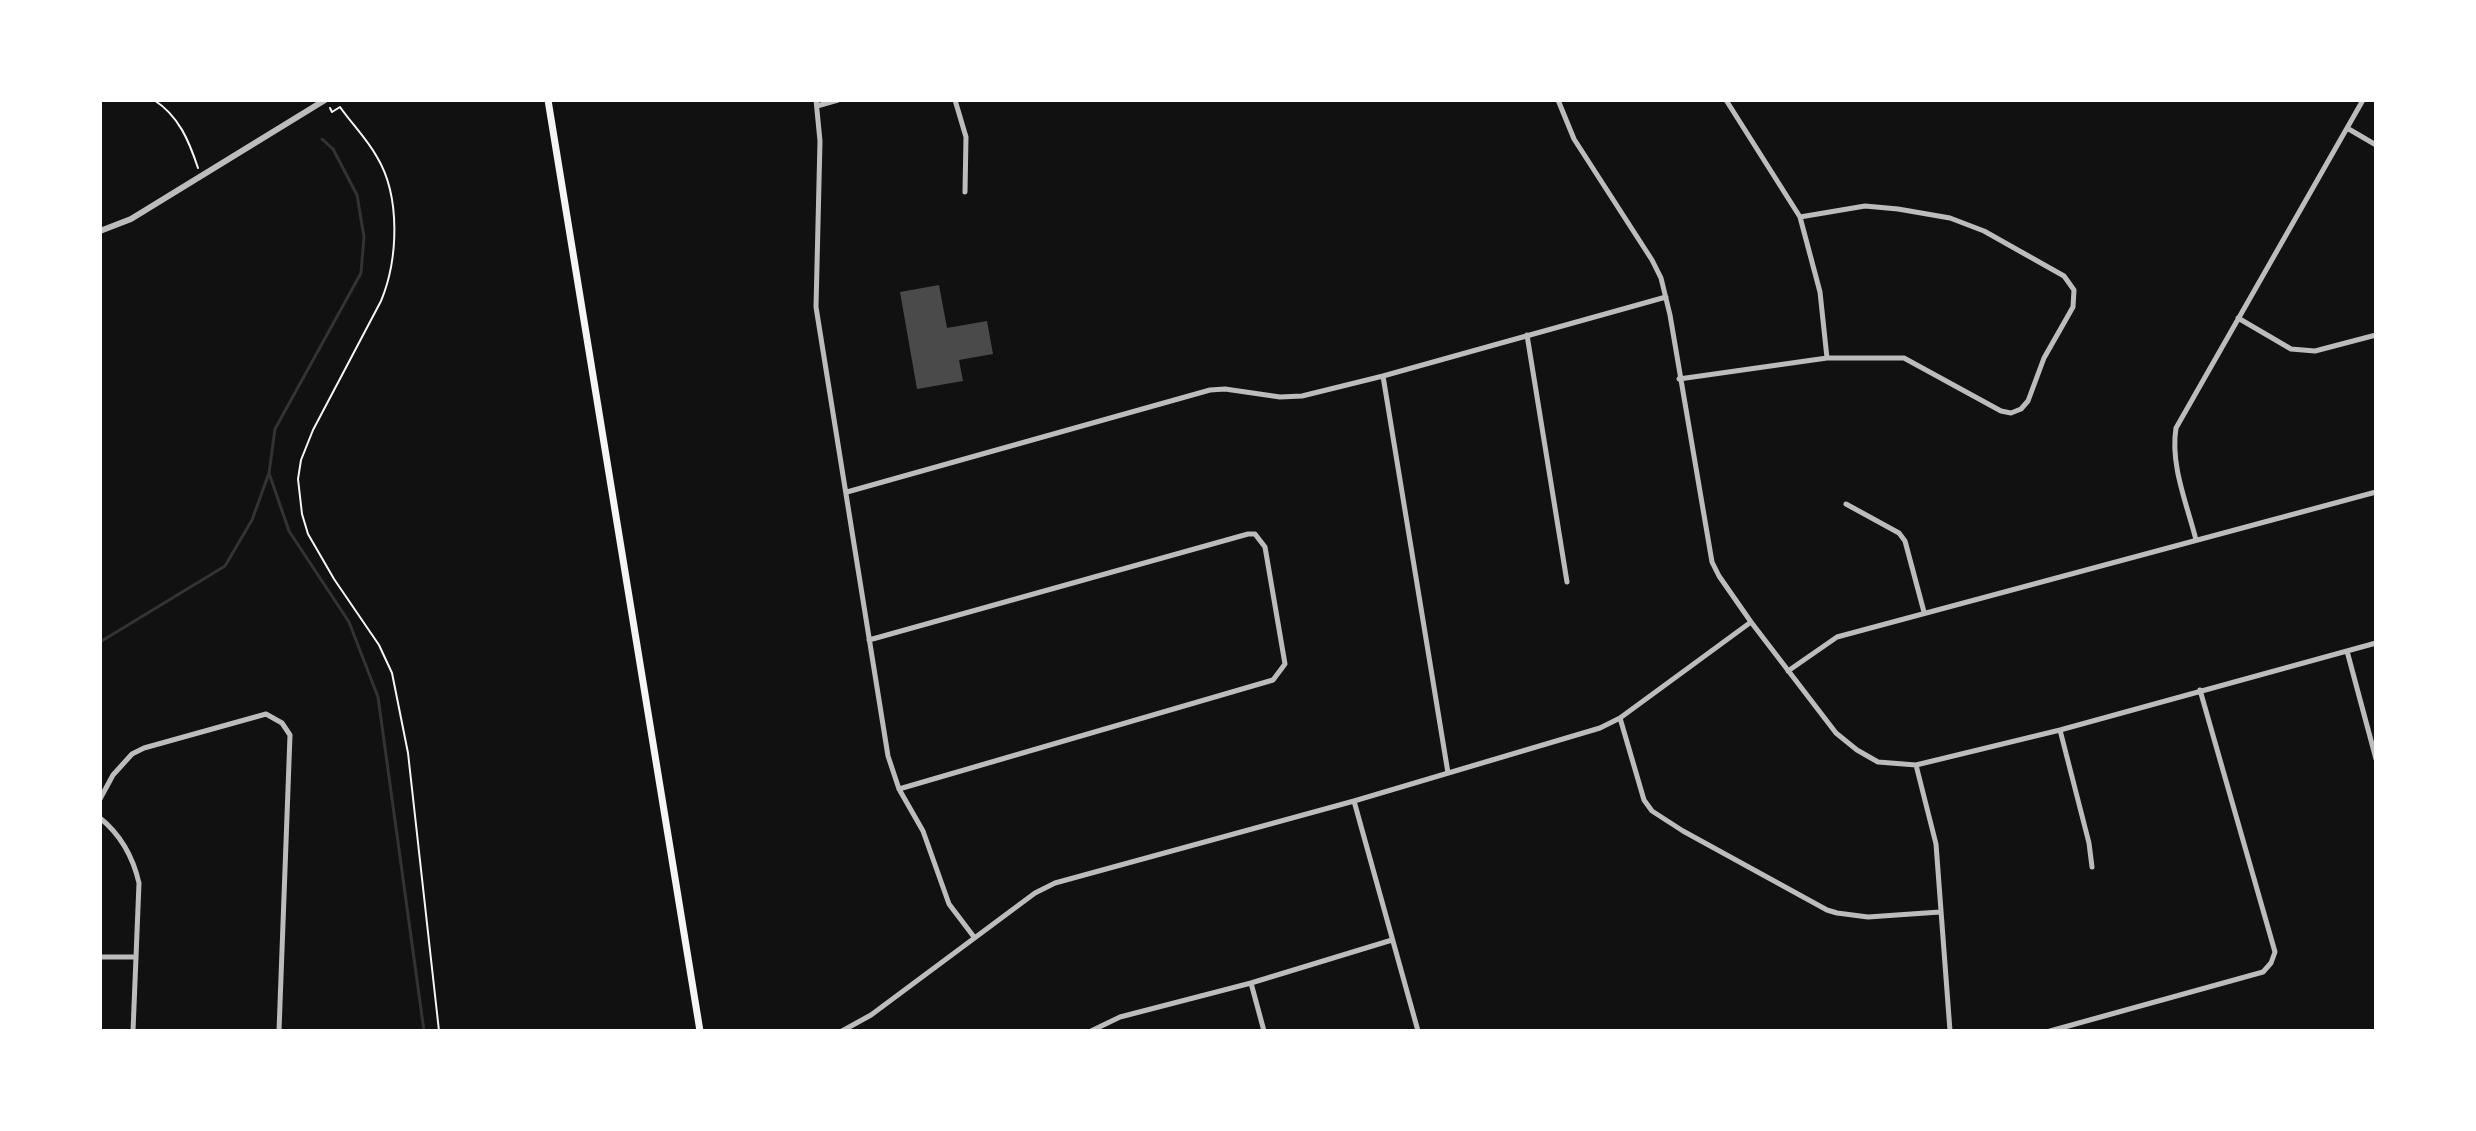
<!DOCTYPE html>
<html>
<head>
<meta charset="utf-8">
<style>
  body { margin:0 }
  #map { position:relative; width:2476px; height:1131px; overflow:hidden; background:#111; font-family:Roboto,sans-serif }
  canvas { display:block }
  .frame { position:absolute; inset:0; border:102px solid #fff; pointer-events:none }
</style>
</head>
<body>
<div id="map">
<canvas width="2476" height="1131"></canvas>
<div class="frame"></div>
</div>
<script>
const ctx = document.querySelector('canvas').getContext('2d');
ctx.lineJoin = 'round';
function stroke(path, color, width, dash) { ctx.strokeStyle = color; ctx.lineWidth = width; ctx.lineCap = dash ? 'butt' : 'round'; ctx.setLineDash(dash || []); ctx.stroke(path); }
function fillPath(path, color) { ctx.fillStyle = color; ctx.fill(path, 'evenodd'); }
const stream = new Path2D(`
  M322,139l11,10 24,46 7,42 -3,36 -86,156 -6,44 20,58 60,91 29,75 46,334
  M100,642l125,-76 27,-46 17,-47`);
const building = new Path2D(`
  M939,285l8,43 40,-7 6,33 -34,6 4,21 -46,8 -17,-97z`);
const path = new Path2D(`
  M110,100h14
  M154,100c25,16 35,41 44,68
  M330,108l2,4 8,-5c12,17 27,32 37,50 24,40 21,103 4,144l-68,129 -12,30 -3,19 4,35 6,20 26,45 45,66 13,28 16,80 31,278`);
const minor = new Path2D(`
  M816,100l4,41 -4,166 72,449 11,33 24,42 26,73 25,33
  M955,100l11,37 -1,55
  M1558,100l16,39 78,121 9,18 9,37 42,247 7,14 32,46 85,111 21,17 21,12 38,3 144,-35 316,-87
  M1726,100l74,117 20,75 7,66
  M817,106l21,-6
  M2347,128l29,17
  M2238,318l53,31 24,2 61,-16
  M1527,335l40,247
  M1383,376l65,397
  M1679,379l148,-21h77l97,53 10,2 10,-4 7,-8 16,-43 29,-51 1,-17 -10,-14 -80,-45 -34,-13 -52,-9 -33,-3 -65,11
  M847,492l363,-102 15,-1 55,8 22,-1 81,-20 283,-79
  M1846,504l53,29 6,8 19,71
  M2196,540c-9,-36 -26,-75 -20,-112l187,-328
  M869,640l379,-106h7l10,13 20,117 -12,16 -374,109
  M2347,651l29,108
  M1788,671l49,-34 539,-145
  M1620,718l24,82 8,11 31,20 144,79 10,3 31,4 72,-5
  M2060,730l29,113 3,24
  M1916,765l20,79 14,187
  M100,799l13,-24 19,-21 12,-6 122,-34 16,9 8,12 -11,296
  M1354,801l64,230
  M100,818c21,17 33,39 39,65l-6,148
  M100,957h35
  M1251,983l13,48
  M842,1031l29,-16 164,-122 20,-10 299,-82 246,-73 20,-10 131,-96
  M1091,1031l29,-14 131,-34 141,-43
  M2050,1031l213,-59 8,-9 4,-11 -75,-262`);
const tertiary = new Path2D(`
  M100,231l31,-12 194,-119`);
const secondary = new Path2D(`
  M548,100l152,931`);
stroke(stream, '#333', 3);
fillPath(building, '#4a4a4a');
stroke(path, '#f5f5f5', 2);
stroke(minor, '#bcbcbc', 5);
stroke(tertiary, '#bcbcbc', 6);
stroke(secondary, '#f5f5f5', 7);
</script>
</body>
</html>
